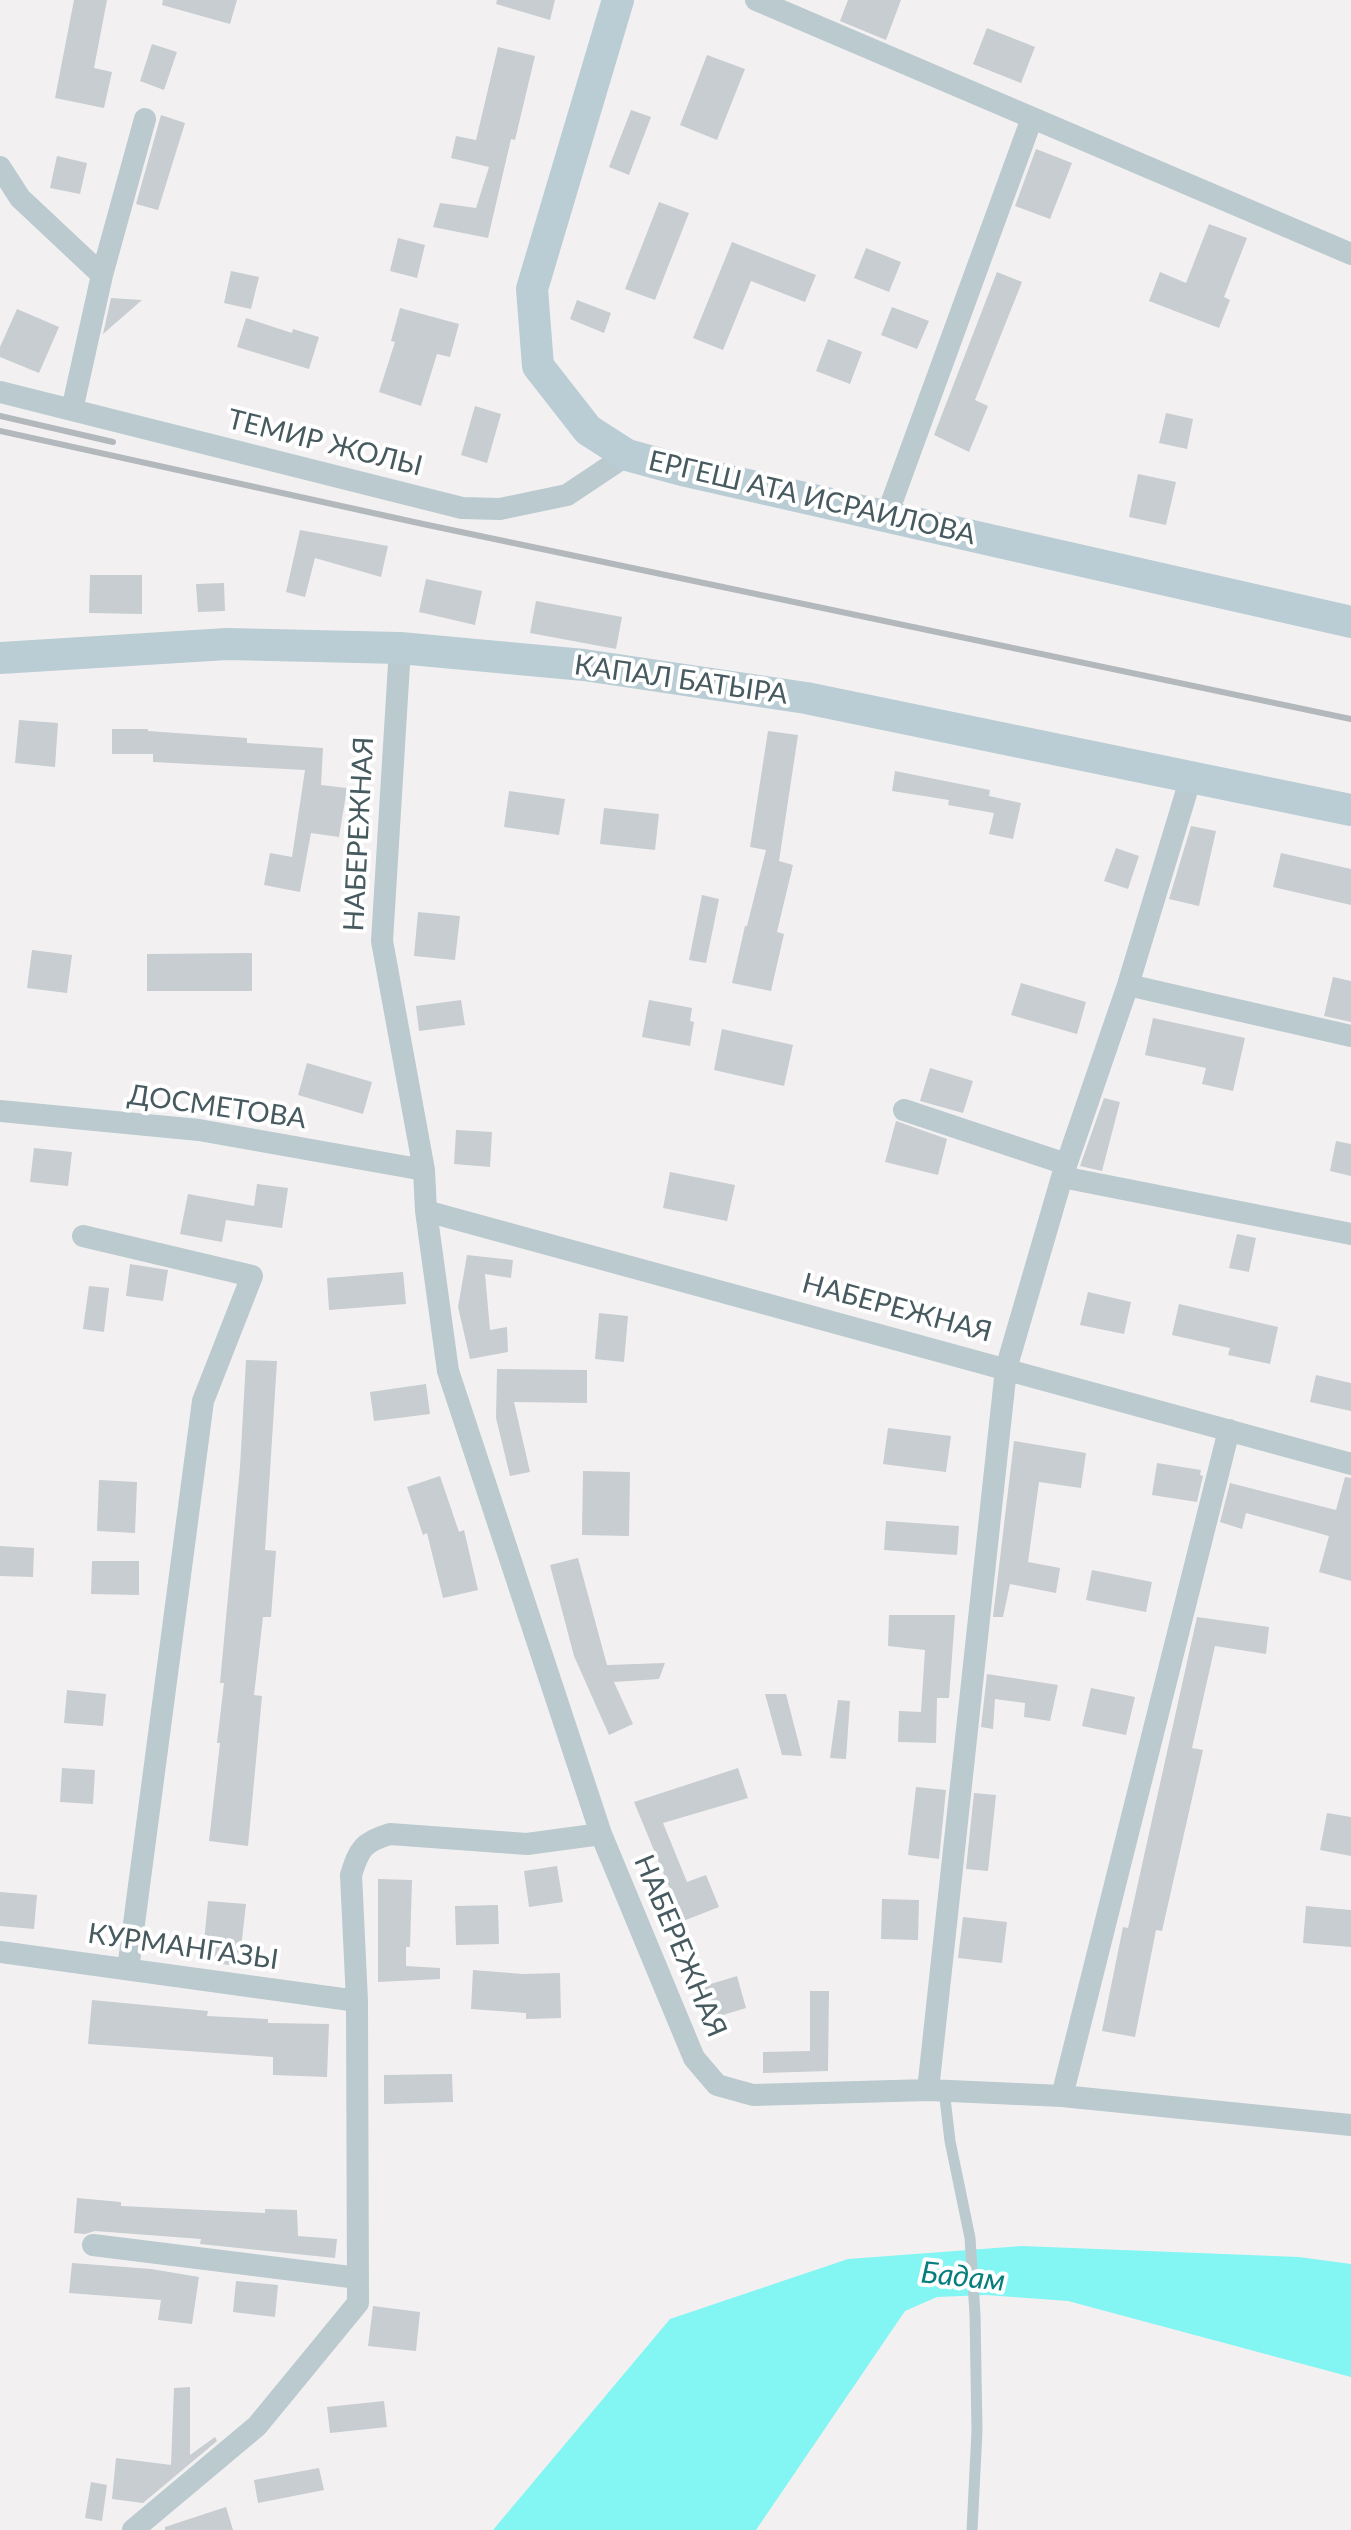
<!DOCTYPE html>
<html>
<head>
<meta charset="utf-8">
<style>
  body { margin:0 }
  canvas { display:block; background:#f3f0f1 }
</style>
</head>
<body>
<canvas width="1351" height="2530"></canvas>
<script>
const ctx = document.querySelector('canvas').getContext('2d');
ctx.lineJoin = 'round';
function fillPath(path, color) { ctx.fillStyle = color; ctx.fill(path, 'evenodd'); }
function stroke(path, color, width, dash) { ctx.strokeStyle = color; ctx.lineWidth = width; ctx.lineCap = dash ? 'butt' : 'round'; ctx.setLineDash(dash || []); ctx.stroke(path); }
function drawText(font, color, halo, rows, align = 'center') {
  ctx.font = font + ' Lato,sans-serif'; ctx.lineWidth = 8; ctx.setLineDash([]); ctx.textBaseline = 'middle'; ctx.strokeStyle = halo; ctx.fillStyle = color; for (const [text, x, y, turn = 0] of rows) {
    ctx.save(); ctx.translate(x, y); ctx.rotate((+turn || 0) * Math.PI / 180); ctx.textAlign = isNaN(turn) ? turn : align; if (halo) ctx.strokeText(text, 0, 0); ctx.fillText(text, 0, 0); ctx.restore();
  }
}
const water = new Path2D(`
  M1022,2246l277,11 52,7v113l-283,-76 -82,-6 -49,2 -32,14 -149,219h-263l177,-211 178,-60z`);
const building = new Path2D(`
  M74,0h33l-13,68 18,4 -8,36 -49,-10z
  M163,0h74l-7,24 -68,-19z
  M497,0h58l-5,20 -54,-16z
  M848,0h53l-15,40 -46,-19z
  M987,28l48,19 -14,36 -48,-19z
  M152,44l25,8 -13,38 -24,-9z
  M498,47l37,9 -20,84 -4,-1 -23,99 -55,-11 7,-24 36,5 13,-41 -38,-9 5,-22 20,4z
  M707,55l38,14 -28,71 -37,-15z
  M631,110l20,7 -22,58 -20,-8z
  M161,115l24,8 -27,87 -22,-6z
  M1036,149l36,14 -22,56 -35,-13z
  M57,156l30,7 -7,31 -30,-6z
  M659,202l30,11 -34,87 -30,-11z
  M1209,224l38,14 -23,59 6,3 -11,28 -70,-27 11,-29 26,11z
  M398,238l27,7 -8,33 -27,-7z
  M732,242l84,33 -11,27 -54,-21 -28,69 -30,-12z
  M866,248l35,14 -12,30 -35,-14z
  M231,271l28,6 -8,32 -27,-6z
  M997,272l25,10 -47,118 13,6 -19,46 -35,-17z
  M111,298l31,2 -39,34z
  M577,300l34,13 -7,20 -34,-14z
  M892,307l37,14 -12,28 -36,-14z
  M400,308l59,16 -9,33 -13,-3 -16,52 -42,-14 16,-50 -4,-1z
  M17,309l42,18 -20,46 -39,-16v-10z
  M246,318l46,15 1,-4 26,8 -10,32 -72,-22z
  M828,339l34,13 -12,32 -34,-13z
  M475,406l26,8 -14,49 -26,-8z
  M1166,413l27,6 -6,30 -28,-6z
  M1138,474l38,8 -10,43 -37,-8z
  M300,530l88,16 -7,31 -66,-19 -10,39 -19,-5z
  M90,575h52v39l-53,-1z
  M426,579l56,12 -7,34 -56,-13z
  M224,583l1,28 -27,1 -2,-28z
  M536,601l86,16 -6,32 -86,-16z
  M19,720l39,3 -3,44 -40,-4z
  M112,729h36v2l99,7v5l76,5 -2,37 26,3 -8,49 -28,-4 -11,59 -36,-7 6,-32 22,4 13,-87 -152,-8v-8h-41z
  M768,731l30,4 -19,126 14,4 -16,67 7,2 -13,57 -39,-8 13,-57h2l19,-76 -16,-3z
  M895,771l95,19 -1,6 32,7 -8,36 -24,-5 5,-21 -46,-8 1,-5 -57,-9z
  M509,791l56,8 -6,36 -55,-8z
  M604,808l55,6 -4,36 -55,-6z
  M1191,826l25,5 -17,75 -30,-7z
  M1116,848l23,8 -11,33 -24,-8z
  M1281,853l70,16v36l-78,-18z
  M702,895l17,4 -13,64 -17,-3z
  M418,912l42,4 -5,44 -41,-4z
  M32,950l40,5 -5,38 -40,-5z
  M252,953v38h-105v-37z
  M1333,977l18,4v41l-27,-6z
  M1021,983l65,19 -9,32 -66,-19z
  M461,1000l4,25 -46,6 -3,-25z
  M649,1000l43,8 -2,13 4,1 -4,24 -48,-9z
  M1153,1018l92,20 -12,53 -31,-7 4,-16 -61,-13z
  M722,1029l71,16 -9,41 -70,-16z
  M307,1063l65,19 -9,32 -65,-19z
  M930,1068l43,13 -10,32 -43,-12z
  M1104,1098l16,4 -18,69 -22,-5z
  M896,1121l51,18 -9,36 -53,-13z
  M456,1130l36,2 -2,35 -36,-3z
  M1336,1141l15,3v32l-21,-5z
  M34,1148l38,4 -4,34 -38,-4z
  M670,1172l65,13 -8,36 -64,-13z
  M257,1184l31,4 -6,40 -56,-8 -4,22 -42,-8 8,-40 66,12z
  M1237,1234l19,4 -7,34 -20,-4z
  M467,1255l46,5 -2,18 -26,-4 5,56 17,-3 1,25 -38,7 -12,-52z
  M130,1264l38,6 -5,31 -37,-5z
  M403,1272l3,32 -77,6 -2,-32z
  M89,1286l20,2 -5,44 -21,-3z
  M1088,1292l43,10 -7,32 -44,-9z
  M1179,1304l99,23 -8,37 -42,-9 2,-7 -58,-13z
  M599,1313l29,3 -4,46 -29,-3z
  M246,1360l31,1 -12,189 11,1 -5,66h-8l-9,78 8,1 -14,150 -39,-5 11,-98h-3l7,-60h-4l20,-216z
  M497,1369l90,1v33l-73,-1 16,70 -20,4 -14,-58z
  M1316,1375l35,8v28l-41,-9z
  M426,1384l4,30 -56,7 -4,-29z
  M888,1428l63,8 -5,36 -63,-8z
  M1014,1441l72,12 -5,35 -42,-6 -11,80 32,6 -4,25 -46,-9 -7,33h-10z
  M1157,1463l44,7 -1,5 3,1 -6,26 -45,-7z
  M583,1471l47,1 -1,64 -47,-1z
  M440,1476l19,56 5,-2 14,60 -35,8 -16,-65 -4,2 -16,-48z
  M1345,1477l6,1v103l-32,-9 10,-36 -83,-23 -4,16 -22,-7 10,-39 106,27z
  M99,1480l38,2 -2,51 -38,-2z
  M886,1521l73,5 -2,29 -73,-5z
  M0,1546l34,2 -1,29 -33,-1z
  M578,1558l29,107 58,-2 -6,16 -45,3 19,42 -24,11 -35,-79 -24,-91z
  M92,1561h47v34l-48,-1z
  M1092,1570l60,12 -6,30 -60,-12z
  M889,1615h66l-6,83h-12l-1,45 -38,-1 1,-31 22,1 4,-62 -37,-4z
  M1197,1617l72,10 -3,27 -51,-8 -23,102 11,2 -41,181 -6,-1 -21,107 -33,-6 21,-104 5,1z
  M987,1674l71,11 -8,36 -26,-4 1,-14 -30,-4 -2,30 -12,-2z
  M1091,1688l44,9 -9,38 -44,-9z
  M67,1690l39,4 -3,32 -39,-3z
  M765,1694h21l16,62 -20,-1z
  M838,1700l12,1 -4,58 -16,-1z
  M62,1768l33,2 -2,34 -33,-2z
  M738,1768l10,30 -85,25 24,59 19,-7 13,32 -41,16 -13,-32 5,-2 -36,-87z
  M916,1787l30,3 -7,69 -31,-4z
  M974,1793l22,2 -8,76 -22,-2z
  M1327,1813l24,4v39l-31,-6z
  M557,1866l6,36 -34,5 -5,-36z
  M378,1879l34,1 -2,67h-4v19l34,2v11l-62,3z
  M0,1892l37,3 -3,34 -34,-3z
  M882,1899l37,1 -1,40 -37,-1z
  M208,1901l38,3 -7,62 -37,-4z
  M498,1905l1,39 -43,1 -1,-39z
  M1306,1906l45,4v37l-48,-4z
  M963,1917l44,5 -5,41 -44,-5z
  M473,1970l50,4 37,-1 1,45 -35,1v-6l-55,-4z
  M737,1976l9,32 -33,10 -9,-32z
  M810,1991h19l-1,80 -65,2v-21l47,-1z
  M92,2000l116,11 -1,5 61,3v4l61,1 -2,53 -54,-2v-18l-185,-13z
  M452,2074l1,28 -69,2v-29z
  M77,2198l44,4v4l144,7v-4l32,1 1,26 39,3 -2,19 -135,-14 1,-5 -106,-8 -10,3 -11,-1z
  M72,2263l79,6 48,8 -7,47 -34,-4 3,-20 -92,-7z
  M236,2281l42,4 -3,32 -42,-5z
  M373,2306l47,6 -4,39 -48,-5z
  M190,2387v68l25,-18 2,4 -74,62 -31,-4 4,-41 55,7 3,-77z
  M384,2401l3,26 -57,6 -3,-26z
  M319,2468l5,22 -66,13 -4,-23z
  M91,2482l16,3 -5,36 -17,-3z
  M226,2507l7,23h-68v-3z`);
const lane = new Path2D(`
  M944,2090l6,51 20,97 5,76 2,117 -5,99`);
const street = new Path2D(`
  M756,0l595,254
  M0,167l20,31 82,77
  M0,392l462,116 38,1 67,-14 60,-40
  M72,410l30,-135 43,-156
  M887,515l145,-397
  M400,648l-18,293 42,229 2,41 22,160 153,463 93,224 23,27 36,10 175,-5 134,6 289,29
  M1128,985l223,51
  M904,1110l162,54
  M0,1111l199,19 225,40
  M1062,1177l289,57
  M426,1211l925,253
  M83,1236l169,40 -49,125 -75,568
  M0,1952l357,49
  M928,2090l78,-721 56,-192 66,-192 63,-208
  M1062,2096l167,-666
  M93,2245l265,33
  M133,2530l124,-104 101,-123 -1,-302 -6,-126c8,-26 12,-33 39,-41l137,10 74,-10`);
const secondary = new Path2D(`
  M618,0l-86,289 6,77 50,64 39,25 59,16 665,151
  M0,658l227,-14 173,4 184,17 222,33 545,112`);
const rail = new Path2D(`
  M0,416l113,26
  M0,431l423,93 928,195`);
const streetNames = [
  ["ТЕМИР ЖОЛЫ",325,443,14],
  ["ЕРГЕШ АТА ИСРАИЛОВА",812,498,13],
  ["КАПАЛ БАТЫРА",681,680,8],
  ["НАБЕРЕЖНАЯ",359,834,-87],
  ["ДОСМЕТОВА",217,1107,8],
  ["НАБЕРЕЖНАЯ",897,1308,15],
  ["НАБЕРЕЖНАЯ",680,1946,67],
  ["КУРМАНГАЗЫ",183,1947,8]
];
const waterNames = [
  ["Бадам",963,2277,6]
];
fillPath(water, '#83f6f3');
fillPath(building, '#c7cdd0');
stroke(lane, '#bacacf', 11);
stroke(street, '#bacacf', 22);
stroke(secondary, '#bacdd4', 32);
stroke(rail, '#b2b8bc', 6);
drawText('28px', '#465a60', '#fff', streetNames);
drawText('italic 30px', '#067e7c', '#fff', waterNames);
</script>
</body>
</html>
